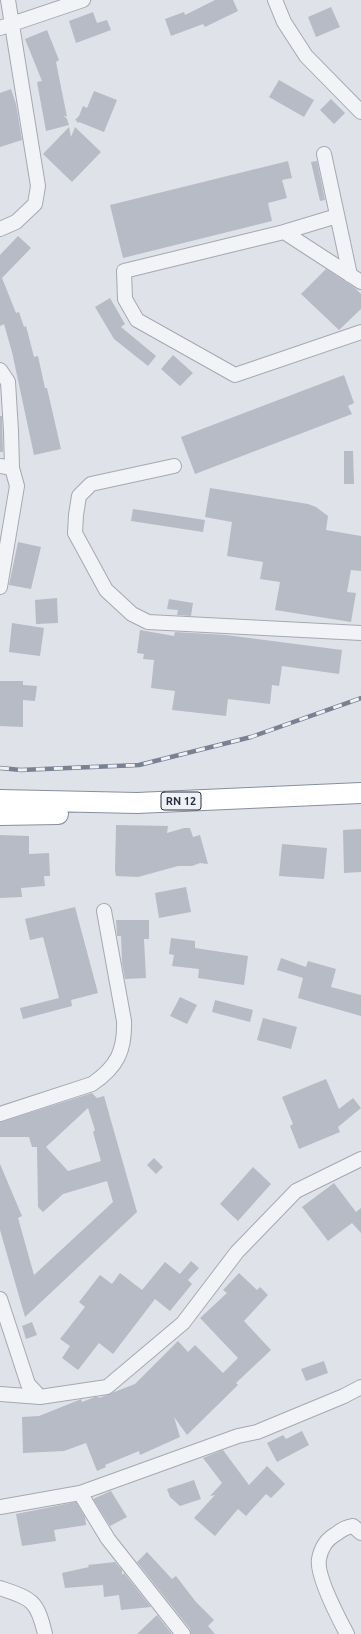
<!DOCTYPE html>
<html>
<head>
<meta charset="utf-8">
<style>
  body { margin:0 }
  canvas { display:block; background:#dfe2e8 }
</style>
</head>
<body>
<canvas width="361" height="1634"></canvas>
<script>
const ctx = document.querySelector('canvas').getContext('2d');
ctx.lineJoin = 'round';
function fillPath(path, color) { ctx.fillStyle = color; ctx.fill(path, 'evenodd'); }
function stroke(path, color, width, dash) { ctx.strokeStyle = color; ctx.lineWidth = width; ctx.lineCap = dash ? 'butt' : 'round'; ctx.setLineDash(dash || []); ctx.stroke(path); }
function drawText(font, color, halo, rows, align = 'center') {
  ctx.font = font + ' Ubuntu,sans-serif'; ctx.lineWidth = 3; ctx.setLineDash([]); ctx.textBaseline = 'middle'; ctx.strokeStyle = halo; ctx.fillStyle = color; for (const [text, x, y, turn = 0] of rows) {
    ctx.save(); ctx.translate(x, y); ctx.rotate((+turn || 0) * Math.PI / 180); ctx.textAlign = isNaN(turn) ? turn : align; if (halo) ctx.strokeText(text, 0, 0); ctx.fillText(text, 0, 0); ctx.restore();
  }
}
const building = new Path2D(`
  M215,0h18l5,11 -33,16 -2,-3 -32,12 -6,-17 19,-7 1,3z
  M331,7l9,20 -24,10 -8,-20z
  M93,12l4,11 10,-3 4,10 -35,13 -7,-22z
  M47,30l12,30 -3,2 11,55 -4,-2 4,4 2,6 -23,6 -9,-49 5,-1 -17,-42z
  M279,80l35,20 -10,17 -35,-20z
  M11,89l5,15 6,36 -22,7v-54z
  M94,91l23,9 -13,32 -25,-10 -2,1v-2l-2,-1 4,-4 4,-10 4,2z
  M331,99l14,14 -11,11 -14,-14z
  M69,127l2,10 4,-10 26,25 -29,30 -29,-28z
  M288,161l4,17 -10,2 5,18 -19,5 4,18 -149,37 -13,-53z
  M317,161l8,39 -5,1 -9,-39z
  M18,236l13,12 -29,30 14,35 3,-1 5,15 2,-1 8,31 4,-1 7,32h2l14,61 -27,6 -22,-103 -8,-28 -4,2v-71z
  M326,269l29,19 6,6v15l-22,21 -38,-36z
  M110,298l15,26 -4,3 35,29 -8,10 -34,-27 -19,-32z
  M173,355l20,18 -13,13 -19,-17z
  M344,375l10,28 -6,3 4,8 -157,60 -14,-37z
  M0,416h2l1,36h-3z
  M344,451h9l1,33h-10z
  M210,488l98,16 8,3 12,9 -2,14 35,6v35l-10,-1 -4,22 9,1 -5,29 -76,-12 5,-28 -20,-3 3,-17 -36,-6 5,-34 -27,-5z
  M133,509l72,11 -2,12 -72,-11z
  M18,542l23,5 -10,42 -22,-4z
  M57,598l1,25 -22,1 -1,-24z
  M169,599l24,4 -2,13 -14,-1 1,-5 -11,-1z
  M12,623l32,5 -4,28 -31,-4z
  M140,630l34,6 1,-4 51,3 116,15 -3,24 -57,-8 -3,20 -7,-1 -2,19 -42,-5 -2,17 -54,-6 3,-19 -24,-3 3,-28 -11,-1 1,-5 -7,-1z
  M0,681h23v4l14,1 -2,15 -12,-1v27l-23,-1z
  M116,825l52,1 -1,7 17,-5h6l3,9 7,-2 8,29 -8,-1 -8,3h-14l-40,11 -22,-1 -1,-6z
  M361,829v43l-17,1 -1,-43z
  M0,835l29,1v18l20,-1 1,23h-6l1,10 -24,2 1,9 -22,1z
  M282,844l45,4 -3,31 -45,-3z
  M186,887l5,25 -32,6 -4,-25z
  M75,907l23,86 -27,7 1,6 -49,13 -3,-11 39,-10 -16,-61 -13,3 -5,-21z
  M116,920h33v19h-5l2,39 -21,1 -3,-16 -1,-27h-4z
  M171,938l24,3v7l53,8 -4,29 -46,-7 1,-9 -27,-3 2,-11 -5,-1z
  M281,958l25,9 2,-6 28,8 -5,18 30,8v21l-63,-18 5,-20 -26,-8z
  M180,997l17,8 -10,19 -17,-8z
  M215,1000l38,10 -3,12 -38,-10z
  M263,1018l34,9 -6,22 -34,-9z
  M326,1079l13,30 14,-11 8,10 -23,19 2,5 -41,17 -9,-23 3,-2 -11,-27z
  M92,1093l5,5 7,-2 33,116 -112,105 -25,-87v-66l22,52 -4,2 16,57 79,-73 -6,-21 -44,13 -20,18 -5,-5 -1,-60h-5l-3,-10h-29v-15zM88,1108l7,22 -2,2 8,29 -33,10 -22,-24z
  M154,1158l9,9 -7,7 -9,-9z
  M253,1167l18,17 -33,37 -18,-17z
  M334,1183l22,29 5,-4v25l-9,-10 -24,18 -26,-34z
  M191,1261l8,7 -11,12 4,4 -22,27 -15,-12 -42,55 -14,-11 -21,27 -16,-12 8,-12 -10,-7 25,-32 -6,-5 21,-27 12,9 8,-11 22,17 23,-28 15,12z
  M239,1273l18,17 3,-3 8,8 -24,26 27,29 -35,33 2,2 -51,50 -13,-18 6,20 -40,18 -1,-4 -34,14 1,2 -9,4 -11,-28 -22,8 -41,2 -1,-36 17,-1 40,-16 2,-1 1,3 13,-5h4v1l36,-14 43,-43 10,11 7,-7 28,28 15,-15 -38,-40 27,-25 -4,-3z
  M32,1322l5,13 -11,4 -4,-13z
  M324,1361l4,12 -22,8 -5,-12z
  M302,1431l7,14 -32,17 -10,-19 16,-8 3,4z
  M223,1450l26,35 18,-19 18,18 -14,14 -5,-4 -20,22 -8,-7 -23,27 -21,-18 21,-23 -5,1 12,-13 -19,-25z
  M194,1480l7,19 -21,7 -10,-9 -3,-8z
  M111,1491l16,26 -17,9 -17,-27z
  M76,1502l9,15 1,8 -32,5 2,11 -34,5 -6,-32z
  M147,1552l25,27 4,-3 20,26 18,18 -6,6 7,8h-24l-1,-5 -53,-67z
  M115,1562l7,8v5l2,-2 27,34 -30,3 -2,-15 -15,2 -1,-12 -38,3 -3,-15 27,-6 -1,-2z
  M157,1615l15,19h-35z`);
const minor = new Path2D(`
  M275,0l9,22 22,34 55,56
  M0,28l83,-28
  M324,154l26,121
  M337,216l-53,16 -160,39 1,28 12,21 98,55 126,-43
  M0,229l16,-7 19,-18 3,-18 -30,-186
  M284,232l77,50
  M0,370l8,12 3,49 1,37 -12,-2
  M174,466l-83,18 -12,12 -3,19 -1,18 31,57 26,24 16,8 213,11
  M0,587l17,-101 -5,-18
  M0,1114l92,-30c25,-17 33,-33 32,-63l-20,-110
  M0,1299l28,85 12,13 67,-10 76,-64 54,-71 59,-61 65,-32
  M0,1394l40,3
  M80,1493l28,46 75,95
  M0,1507l80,-14 158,-57 19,-4 87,-36 17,-9
  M0,1588c32,11 37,12 45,46
  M347,1634c-8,-15 -31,-59 -28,-75 2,-11 8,-20 17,-25 5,-4 10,-7 17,-8l8,7`);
const highway = new Path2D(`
  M0,800l137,3 224,-10
  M0,815l58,-1`);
const rail = new Path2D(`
  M0,768l21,2 118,-5 112,-28 110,-39`);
const shields = [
  [181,801,40]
];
const shieldNames = [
  ["RN 12",181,801]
];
fillPath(building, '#b6bbc5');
stroke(minor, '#a4a9b2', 16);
stroke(highway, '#878f9f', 22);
stroke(minor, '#f2f3f7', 14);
stroke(highway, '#fff', 20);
stroke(rail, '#798192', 4.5);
stroke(rail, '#eff1f6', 3, [9]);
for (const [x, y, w] of shields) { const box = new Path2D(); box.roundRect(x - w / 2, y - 9, w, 18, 3); ctx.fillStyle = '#eff1f6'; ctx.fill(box); stroke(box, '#282f40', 1); }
drawText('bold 11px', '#282f40', null, shieldNames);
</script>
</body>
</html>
